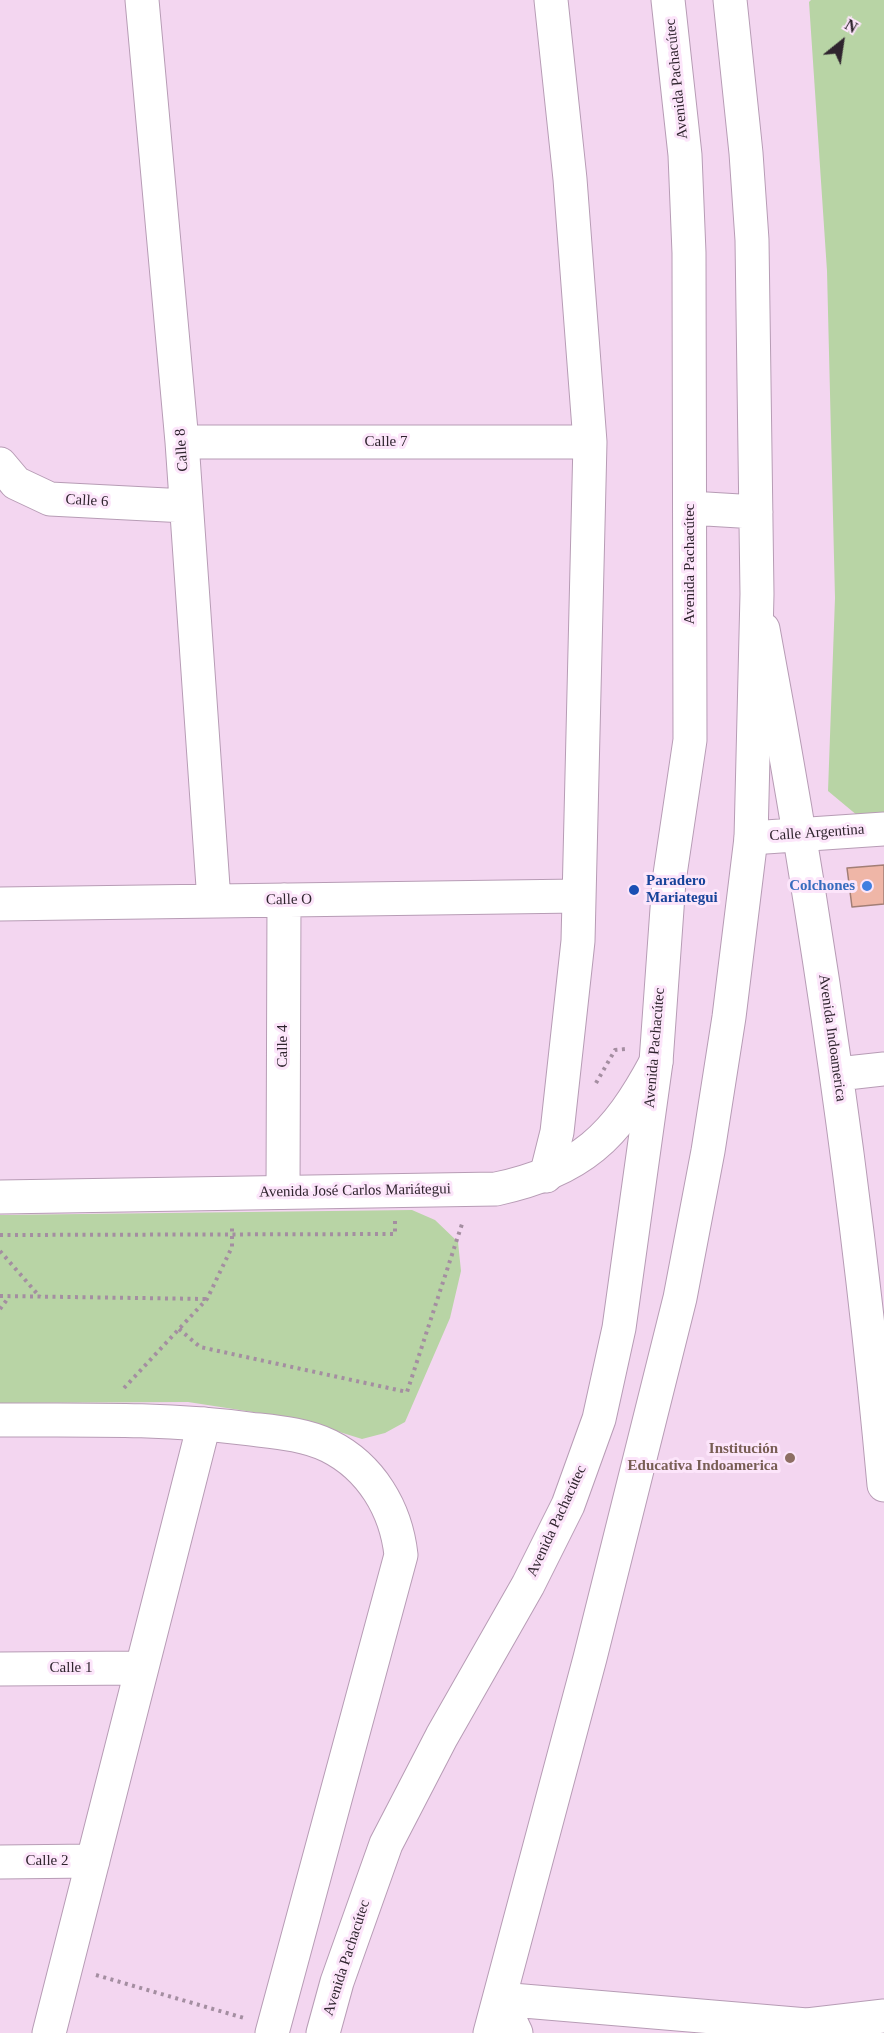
<!DOCTYPE html>
<html>
<head>
<meta charset="utf-8">
<style>
  body { margin:0 }
  #map { position:relative; width:884px; height:2033px; overflow:hidden; background:#f3d6f0; font-family:"Times New Roman",serif }
  canvas { display:block }
  .north { position:absolute; left:812px; top:12px; width:60px; height:60px; -webkit-text-stroke:4px #fce5fa; paint-order:stroke; rotate:30deg; font-size:16px; font-weight:700; line-height:24px; text-align:center; color:#2f242e }
  .north::after { content:''; display:block; margin:auto; width:21px; height:27px; background:#2f242e; clip-path:polygon(50% 0,100% 100%,50% 72%,0 100%) }
</style>
</head>
<body>
<div id="map">
<canvas width="884" height="2033"></canvas>
<div class="north">N</div>
</div>
<script>
const ctx = document.querySelector('canvas').getContext('2d');
ctx.lineJoin = 'round';
function fillPath(path, color) { ctx.fillStyle = color; ctx.fill(path, 'evenodd'); }
function stroke(path, color, width, dash) { ctx.strokeStyle = color; ctx.lineWidth = width; ctx.lineCap = dash ? 'butt' : 'round'; ctx.setLineDash(dash || []); ctx.stroke(path); }
function drawText(font, color, halo, rows, align = 'center') {
  ctx.font = font + ' "Times New Roman",serif'; ctx.lineWidth = 6; ctx.setLineDash([]); ctx.textBaseline = 'middle'; ctx.strokeStyle = halo; ctx.fillStyle = color; for (const [text, x, y, turn = 0] of rows) {
    ctx.save(); ctx.translate(x, y); ctx.rotate((+turn || 0) * Math.PI / 180); ctx.textAlign = isNaN(turn) ? turn : align; if (halo) ctx.strokeText(text, 0, 0); ctx.fillText(text, 0, 0); ctx.restore();
  }
}
const green = new Path2D(`
  M811,0h73v813l-26,3 -30,-25 7,-193 -8,-327 -18,-269z
  M412,1210l23,10 23,22 3,29 -11,47 -45,104 -20,11 -23,6 -64,-20 -110,-17 -188,1v-188z`);
const building = new Path2D(`
  M884,865v39l-32,3 -5,-39z`);
const path = new Path2D(`
  M596,1083l19,-33 11,-1
  M0,1235l395,-1v-13
  M0,1251l40,46
  M0,1296l206,3
  M0,1309l9,-12
  M179,1329l21,18 207,45 56,-171
  M124,1388l83,-89 25,-52v-23
  M96,1975l148,43`);
const street = new Path2D(`
  M142,0l40,442 32,459
  M182,442h408
  M0,464l16,19 34,16 136,7
  M763,629c53,284 95,568 121,856
  M751,838l133,-9
  M0,904l578,-8
  M838,1074l46,-5
  M546,1176l11,-44 21,-191 12,-499 -20,-263 -19,-179
  M283,1192l1,-292
  M0,1669l142,-1
  M0,1862l93,-1
  M500,1999l307,26 77,-9
  M500,1999l16,34
  M49,2033l155,-609`);
const secondary = new Path2D(`
  M0,1197l496,-8c85,-18 120,-52 160,-127
  M0,1420c83,0 167,-2 250,9 26,3 55,5 79,17 42,21 67,63 72,109l-129,478`);
const primary = new Path2D(`
  M690,508l66,4
  M323,2033l14,-51 49,-138 56,-108 86,-151 40,-80 31,-86 20,-91 37,-266 13,-181 21,-141 -1,-487 -4,-98 -17,-155
  M490,2033l100,-375 90,-360 28,-147 21,-134 22,-179 6,-244 -5,-354 -6,-87 -16,-153`);
const markers = [
  [867,886,6,"#3f7fe0"],
  [634,890,6,"#1a4fb4"],
  [790,1458,6,"#8d6e63"]
];
const streetNames = [
  ["Avenida Pachacútec",677,79,-96],
  ["Calle 7",386,442],
  ["Calle 8",182,450,-94],
  ["Calle 6",87,501,3],
  ["Avenida Pachacútec",690,564,-90],
  ["Calle Argentina",817,833,-4],
  ["Calle O",289,900,-1],
  ["Avenida Indoamerica",832,1038,82],
  ["Calle 4",283,1046,-90],
  ["Avenida Pachacútec",655,1048,-85],
  ["Avenida José Carlos Mariátegui",355,1191,-1],
  ["Avenida Pachacútec",557,1521,-65],
  ["Calle 1",71,1668],
  ["Calle 2",47,1861],
  ["Avenida Pachacútec",347,1958,-72]
];
const transitNames = [
  ["Paradero",646,881],
  ["Mariategui",646,898]
];
const shopNames = [
  ["Colchones",855,886]
];
const educationNames = [
  ["Institución",778,1449],
  ["Educativa Indoamerica",778,1466]
];
fillPath(green, '#b8d4a5');
fillPath(building, '#efb6a7');
stroke(building, '#a27e75', 1.5);
stroke(street, '#b79cb5', 35);
stroke(secondary, '#b79cb5', 35);
stroke(primary, '#b79cb5', 35);
stroke(path, '#a48ea1', 4, [3, 4.5]);
stroke(street, '#fff', 33);
stroke(secondary, '#fff', 33);
stroke(primary, '#fff', 33);
for (const [x, y, r, color] of markers) { const dot = new Path2D(); dot.arc(x, y, r, 0, 2 * Math.PI); ctx.fillStyle = color; ctx.fill(dot); stroke(dot, '#fce5fa', 2); }
drawText('15px', '#2f242e', '#fce5fa', streetNames);
drawText('bold 15px', '#164399', '#fce5fa', transitNames, 'left');
drawText('bold 15px', '#366cbe', '#fce5fa', shopNames, 'right');
drawText('bold 15px', '#785e54', '#fce5fa', educationNames, 'right');
</script>
</body>
</html>
